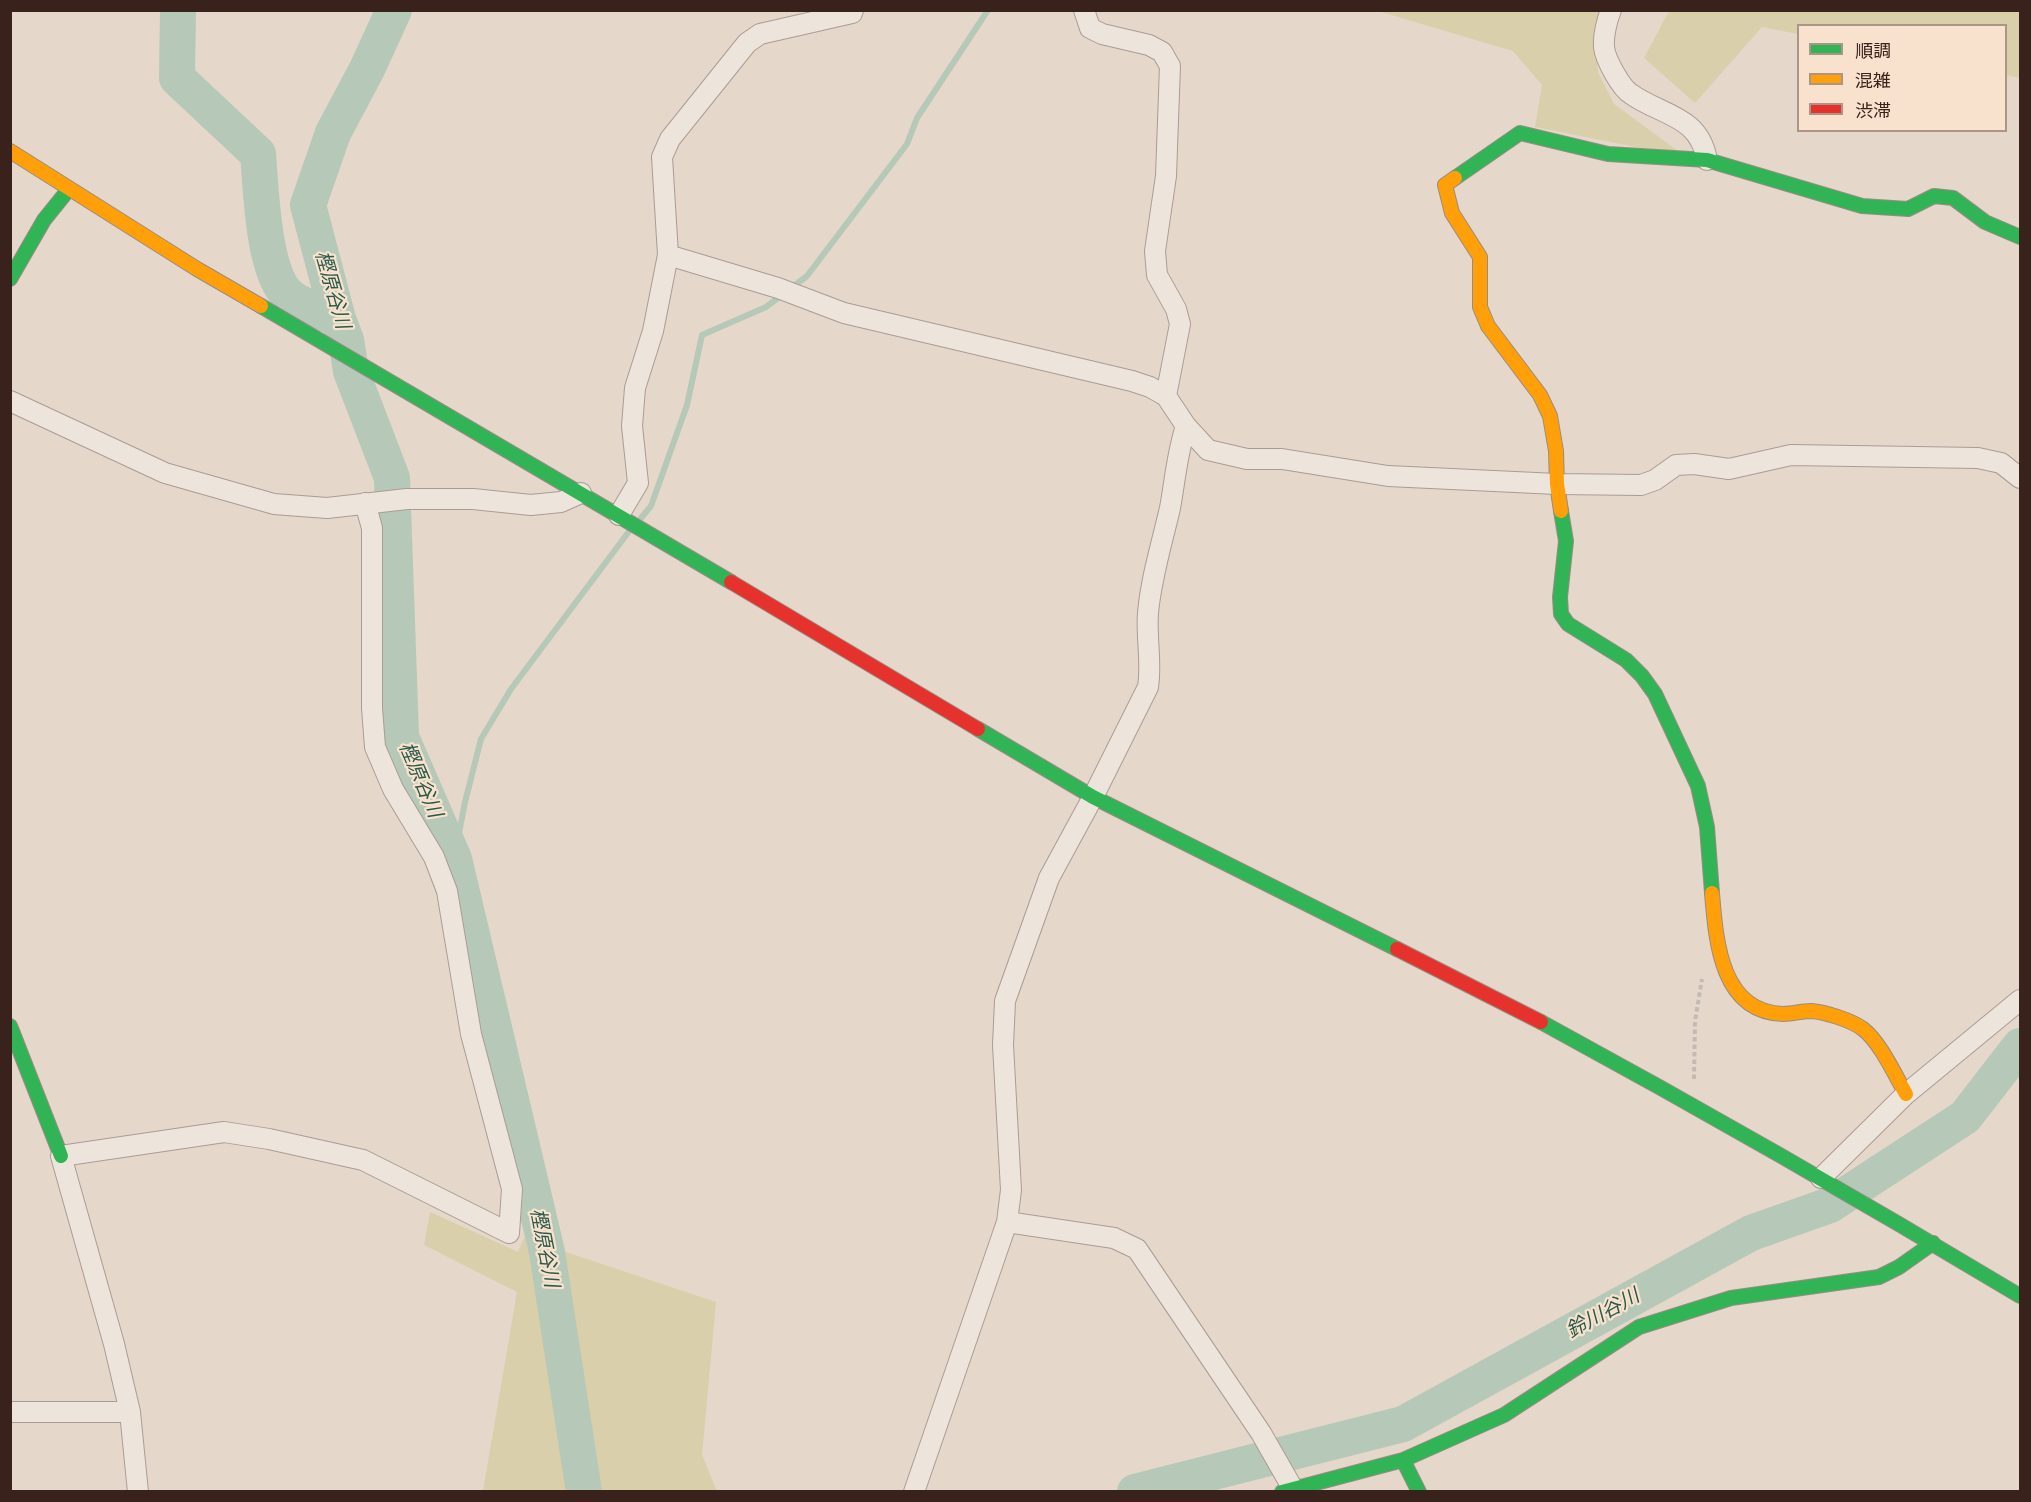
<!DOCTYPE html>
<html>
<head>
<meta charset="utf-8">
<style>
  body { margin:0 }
  #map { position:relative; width:2031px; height:1502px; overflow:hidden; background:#e5d7ca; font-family:"Libre Baskerville","Noto Sans JP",serif }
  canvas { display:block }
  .frame { position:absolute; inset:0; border:12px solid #39221b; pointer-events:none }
  .legend { position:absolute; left:1797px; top:24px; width:210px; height:108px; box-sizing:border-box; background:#f8e2ce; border:2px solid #ac9586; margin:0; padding:8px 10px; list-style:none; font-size:18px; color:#39221b }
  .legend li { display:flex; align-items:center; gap:12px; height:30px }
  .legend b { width:30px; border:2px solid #ac9586 }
</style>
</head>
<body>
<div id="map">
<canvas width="2031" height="1502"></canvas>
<div class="frame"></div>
<ul class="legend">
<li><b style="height:8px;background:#30b455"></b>順調</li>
<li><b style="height:8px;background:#ff9f0a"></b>混雑</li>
<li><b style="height:8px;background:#e5322d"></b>渋滞</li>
</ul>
</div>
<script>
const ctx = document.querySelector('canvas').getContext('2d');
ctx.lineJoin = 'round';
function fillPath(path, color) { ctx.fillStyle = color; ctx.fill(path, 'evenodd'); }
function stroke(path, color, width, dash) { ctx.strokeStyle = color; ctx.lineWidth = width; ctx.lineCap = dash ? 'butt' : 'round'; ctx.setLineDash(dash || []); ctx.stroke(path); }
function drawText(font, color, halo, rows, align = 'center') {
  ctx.font = font + ' "Libre Baskerville","Noto Sans JP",serif'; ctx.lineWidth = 4.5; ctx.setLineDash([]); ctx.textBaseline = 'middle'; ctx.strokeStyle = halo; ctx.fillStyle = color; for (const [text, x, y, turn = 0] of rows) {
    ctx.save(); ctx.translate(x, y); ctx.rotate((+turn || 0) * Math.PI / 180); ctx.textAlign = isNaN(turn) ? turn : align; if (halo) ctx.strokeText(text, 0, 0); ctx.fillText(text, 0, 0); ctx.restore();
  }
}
const green = new Path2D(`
  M1378,11h224l-6,22 2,39 16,32 64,47 -37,-3 -106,-21 7,-42 -29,-34z
  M1669,11h351v67l-14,-3v-49h-208v8l-36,-7 -67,76 -51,-45z
  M430,1212l88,40 6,-14 192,64 -14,153 15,36h-234l34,-199 -93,-47z`);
const stream = new Path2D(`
  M641,518l10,-12 36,-101 15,-70 64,-28 41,-31 100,-132 10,-26 71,-108
  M454,859l11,-57 16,-63 30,-50 119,-159`);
const river = new Path2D(`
  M178,10l-1,68 81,76c3,35 5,118 30,141 11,10 36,18 50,24
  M394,10l-27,59 -34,64 -25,72 30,114 8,21 5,31 41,107 9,259 53,122 93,393 37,240
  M1135,1492l268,-68 348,-191 79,-28 135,-88 55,-71`);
const path = new Path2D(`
  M1694,1079l1,-58 7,-42`);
const street = new Path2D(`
  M1084,10l6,18 12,6 47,11 13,7 8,14 -4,110 -11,75 2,24 19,34 4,15 -14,72
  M1611,10c-4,10 -8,26 -7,37 1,12 17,41 27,47 31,22 68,21 76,66
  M668,255l110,33 66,25 288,68 18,6 16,9 20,30 22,24 39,9h35l106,17 169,8 84,1 14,-5 21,-15 18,-1 35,5 62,-14 187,3 23,5 19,15
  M10,401l155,72 109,31 53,4 80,-9h66l58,6 30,-3 20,-9
  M619,515l19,-32 -6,-57 3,-38 18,-57 15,-76 -6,-98 8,-18 77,-96 13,-9 92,-21 1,-3
  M1821,1178l85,-84 114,-94
  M1007,1222l107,16 23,11 124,184 32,56
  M10,1412h120
  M138,1492l-8,-80 -16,-68 -53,-188 163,-24 45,7 94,21 146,73 3,-44 -41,-155 -24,-143 -13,-34 -41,-68 -18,-42 -3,-39v-180l-7,-25
  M914,1492l93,-270 4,-32 -8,-145 2,-44 44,-123 44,-81 55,-110c4,-25 -2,-49 0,-74 3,-35 14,-70 22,-105 5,-27 7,-55 16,-82`);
const fast = new Path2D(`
  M1455,178l65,-45 88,21 99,6 155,46 46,3 26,-13 19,2 32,24 35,15
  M10,279l34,-59 25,-31
  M261,306l470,276
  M1561,511l5,30 -6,56 1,17 7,10 58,36 16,16 13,18 43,92 9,41 5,66
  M978,729l115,68 304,152
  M1541,1022c162,88 321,179 479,274
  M10,1026l51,130
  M1403,1460l16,32
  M1282,1492l121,-32 101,-45 135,-88 92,-29 148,-21 20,-10 34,-24`);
const slow = new Path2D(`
  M10,151l187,118 64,37
  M1455,178l-10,7 7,28 28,44v50l8,19 52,69 10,21 6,35 1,33 4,27
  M1712,893c4,49 9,119 71,121 10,0 19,-3 28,-3 14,1 40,9 52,18 17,13 32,46 43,65`);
const jam = new Path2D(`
  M731,582l247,147
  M1397,949l144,73`);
const waterNames = [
  ["樫原谷川",332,290,74],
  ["樫原谷川",420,780,67],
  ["樫原谷川",544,1248,79],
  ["鈴川谷川",1603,1314,-29]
];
fillPath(green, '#d9cfab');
stroke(stream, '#b6c8b8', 6);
stroke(river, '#b6c8b8', 36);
stroke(street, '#aa9c94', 22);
stroke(fast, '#9a8c84', 16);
stroke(slow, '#9a8c84', 16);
stroke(jam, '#9a8c84', 16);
stroke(path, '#c5bab3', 4, [4.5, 3]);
stroke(street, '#ede4dc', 20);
stroke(fast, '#30b455', 14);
stroke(slow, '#ff9f0a', 14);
stroke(jam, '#e5322d', 14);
drawText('italic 20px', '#295a4b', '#f8e2ce', waterNames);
</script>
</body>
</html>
